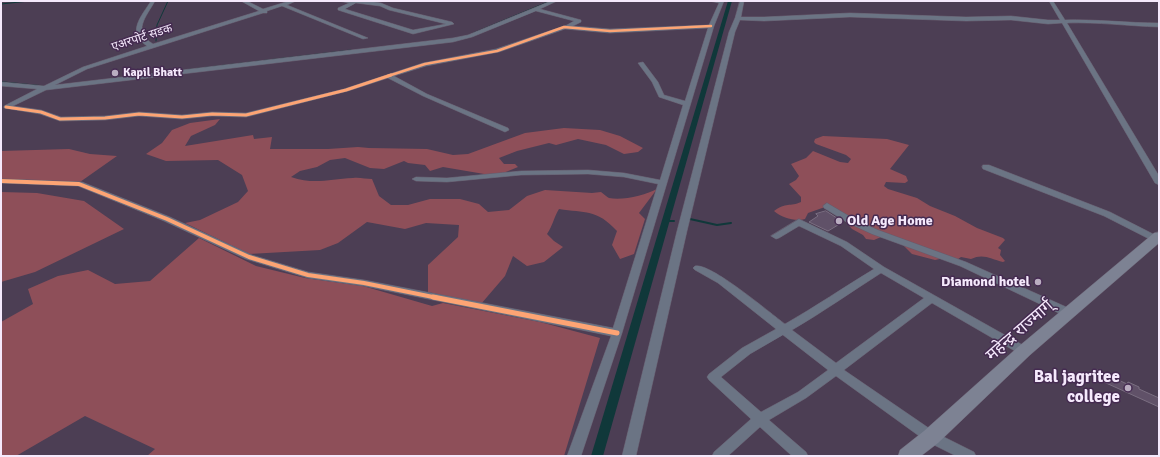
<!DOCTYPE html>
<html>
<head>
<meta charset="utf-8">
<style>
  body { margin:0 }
  #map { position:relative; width:1160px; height:457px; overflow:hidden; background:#4c3e54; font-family:Signika,sans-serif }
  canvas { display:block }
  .frame { position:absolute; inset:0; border:2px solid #f5e9fc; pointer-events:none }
</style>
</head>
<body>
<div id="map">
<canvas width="1160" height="457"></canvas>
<div class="frame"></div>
</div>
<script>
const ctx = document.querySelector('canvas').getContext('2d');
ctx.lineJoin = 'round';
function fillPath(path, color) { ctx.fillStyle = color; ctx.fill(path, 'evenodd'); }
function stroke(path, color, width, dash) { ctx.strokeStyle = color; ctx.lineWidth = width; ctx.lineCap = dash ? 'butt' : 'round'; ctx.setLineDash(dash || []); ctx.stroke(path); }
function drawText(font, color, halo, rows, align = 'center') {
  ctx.font = font + ' Signika,"Noto Sans Devanagari",sans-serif'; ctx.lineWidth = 3; ctx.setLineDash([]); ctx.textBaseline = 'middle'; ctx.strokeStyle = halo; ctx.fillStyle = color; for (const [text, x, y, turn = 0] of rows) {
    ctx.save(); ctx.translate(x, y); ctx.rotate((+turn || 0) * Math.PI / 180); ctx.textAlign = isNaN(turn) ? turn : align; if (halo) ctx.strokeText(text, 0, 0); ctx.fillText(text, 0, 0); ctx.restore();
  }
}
const green = new Path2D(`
  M220,119l-5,6 -24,11 -6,10 68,-11 1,4 18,-2 -2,12h58l30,-2 11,1 58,1 26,6 15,-1 57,-21 39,-5 36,2 20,6 23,12 -5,4 -14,2 -18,-9 -28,-6 -22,6 -7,-2 -32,8 -18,7 5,6h11l3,3 -22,9 -53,-9 -13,4 -5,-6 -17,-2 -4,-2 -20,8 -14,-1 -25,-10 -15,2 -13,7 -17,4 -9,6c23,8 39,2 62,1 6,-1 13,1 19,1l7,17 12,9h17l22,-6h30l19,5 9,8 21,-2 18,-14 18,-6 47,3 9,-1c3,2 6,5 8,6 13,3 37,-3 48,-9l-18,24 6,6 -11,35 -14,5 -8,-14 5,-14c-20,-22 -32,-18 -58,-22 -5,8 -6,16 -12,25l7,7 9,6 -19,15 -17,4 -14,-10 -8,20 -24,28 -53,-12v-27l30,-28 1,-12 -33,-2 -21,6 -38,-7 -29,21 -18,7 -71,4 -64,-31 15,-3 38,-18 10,-11 -6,-16 -24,-15 -52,1 -20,-7 16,-11 10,-13 18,-7z
  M823,136l64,3 22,6 -19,24 16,7 2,5 -3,2 -19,-1 -2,4 4,3 29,9 13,8 25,10 22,12 26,10 2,2 -7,8 3,2 -1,5 5,6 -2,1c-12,-3 -20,-9 -32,-3l-10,-2 -7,5 -10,-4 -9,2 -23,-6 -11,-11 -20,-6 -7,3 -8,-1 -3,-4 -11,-6 -8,-9 -19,-13 -17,6 -3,6c-9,3 -23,-1 -31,-8 12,-9 16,-4 27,-9v-5l-12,-13 7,-4 3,-4 -8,-12 15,-6 7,-7 27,11 8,1 3,-4 -5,-4 -30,-11 -2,-2 1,-3z
  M69,149l21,5 27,2 -37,26 -79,-3v-28z
  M1,192l36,1 47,8 40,28 -89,43 -34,10z
  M199,238l57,28 49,12 58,8 69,20 11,-3 97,19 60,16 -36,118h-417l8,-7 -70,-33 -69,40h-15v-134l32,-18 -5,-15 30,-13 30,-6 27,14 35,-3z`);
const streamFar2 = new Path2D(`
  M1,4l28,-3
  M473,33l77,-32
  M156,41l1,-16 11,-24
  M142,75l209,-25`);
const streamFar1 = new Path2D(`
  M1,82l41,4`);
const stream = new Path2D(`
  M690,219l27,6 14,-2
  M665,221h9`);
const canal = new Path2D(`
  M728,1h4l-129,455h-12z`);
const building = new Path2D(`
  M826,211l17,11 -15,9 -19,-9 9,-6 -2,-2z
  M1097,370l30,14 1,-2 11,5v2l20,9v9l-64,-29z`);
const minor = new Path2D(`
  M151,1h4c-9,16 -23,30 -2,43l106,-33 -18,-10h6l16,8 26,-8h7l-9,4 81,33 -5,1 -81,-33 -15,5v2h-4l-176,56 -32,16 398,-47 15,-3 83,-34h6l-17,8 41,11v2l-8,4 37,3 99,-4 10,-22 -10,-2h15l-10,25 -92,307 -41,123h-14l44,-120 -247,-50 -56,-8 -62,-19 -82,-38 -86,-35 -77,-3v-4l81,3 88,35 82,38 56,17 56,8 249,48 45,-144 -34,-7 -36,-3 -67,1 -74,7 -31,-1 -4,-2 4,-2 31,1 74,-7 67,-1 36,3 36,7 23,-75 -24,-8 -7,-15 -14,-19 5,-1 15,20 6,13 21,6 23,-73 -98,5 -45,-4 -66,23 -73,14 -32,10 33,18 81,34 1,2 -4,2 -82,-36 -35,-18 -40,13 -102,26 -34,-1 -30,3 -43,-3 -34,4 -45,1 -20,-7 -36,-6v-2l33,-17 -36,-3v-4l43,4 39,-19 64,-21c-21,-14 -6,-29 4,-45zM536,11l38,10 -7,4 -71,24 -73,14 -79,26 -98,24 -34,-1 -30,3 -43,-3 -34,4 -44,1 -20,-7 -28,-4 33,-16 407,-48 19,-5z
  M338,1h30l13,2 12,5 59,14 2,2 -41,10 -75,-24v-2l11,-5zM356,3l24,3 9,4 57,14 -33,6 -68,-21z
  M740,1h4l-3,16h23l86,-4 116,4 45,-1 37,4h12l-11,-19h4l12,19c31,-1 63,3 94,3v4c-31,-1 -61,-5 -92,-4l92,153v9l-4,-2 -93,-160 -14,1 -37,-4 -45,1 -116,-4 -86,4 -24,-1 -5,12 -48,199 -51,225h-14l55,-225 52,-199 6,-14z
  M983,165h6l121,47 49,25v7l-55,-28 -121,-47 -1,-2z
  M827,203l27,16 24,11 88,32 107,48 1,3 -1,3h-8l-105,-50 -88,-32 -24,-11 -24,-15 -1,-2z
  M799,219l48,23 37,25 144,81 2,3 -2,3 -4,1 -4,-1 -88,-51 -88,67 92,63 38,19 2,4h-20l-30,-15 -90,-65 -30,22 -37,22 37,32 2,4h-16l-32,-29 -32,29h-16l2,-4 37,-33 -42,-39 -2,-3 2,-3 33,-26 34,-19 -58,-46 -23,-13 -2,-2 2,-2c15,-4 75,47 90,58 30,-17 59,-37 89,-55l-33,-23 -42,-20 -20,12 -3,1 -5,-3zM881,273l43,25 -88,65 -44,-33c31,-18 59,-38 89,-57zM783,335l45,35 -30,22 -37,20 -40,-35 29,-23z`);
const highway = new Path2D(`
  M1159,232v11l-129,112 -92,88 -17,13h-23l2,-6 24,-19 94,-84 136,-114z`);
const cyclewayFar3 = new Path2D(`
  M388,76l37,-12 72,-13 67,-24 46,4 101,-5`);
const cyclewayFar2 = new Path2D(`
  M6,107l35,5 19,7 45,-1 34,-4 43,3 30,-3 34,1 100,-25 45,-15`);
const cyclewayFar1 = new Path2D(`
  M1,181l78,3 88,35 82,38 59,18 56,8 74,15`);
const cycleway = new Path2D(`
  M433,297l184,36`);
const markers = [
  [115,73,4,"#baadc1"],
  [839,221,4,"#baadc1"],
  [1038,282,4,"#baadc1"],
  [1128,388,4,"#baadc1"]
];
const farStreetnames = [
  ["एअरपोर्ट सडक",142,38,-18]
];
const farPoinames = [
  ["Kapil Bhatt",123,73]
];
const poiNames = [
  ["Old Age Home",847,221],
  ["Diamond hotel",1030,282,"right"]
];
const nearStreetnames = [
  ["महेन्द्र राज्मार्ग्",1020,331,-41]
];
const nearPoinames = [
  ["Bal jagritee",1120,378],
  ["college",1120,398]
];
fillPath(green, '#8e4f59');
stroke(streamFar2, '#10383a', 1);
stroke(streamFar1, '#10383a', 1.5);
stroke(stream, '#10383a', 2);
fillPath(canal, '#10383a');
fillPath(building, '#605168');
stroke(building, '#7a6e81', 1);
stroke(minor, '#665b6d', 1);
stroke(highway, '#665b6d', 1);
fillPath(minor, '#6b7484');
fillPath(highway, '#7d8293');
stroke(cyclewayFar3, '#fda474', 2.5);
stroke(cyclewayFar2, '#fda474', 3);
stroke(cyclewayFar1, '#fda474', 4);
stroke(cycleway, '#fda474', 5);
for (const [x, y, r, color] of markers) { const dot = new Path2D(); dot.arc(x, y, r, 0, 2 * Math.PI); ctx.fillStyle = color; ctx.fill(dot); stroke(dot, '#452b51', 1.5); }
drawText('12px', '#f5e9fc', '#452b51', farStreetnames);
drawText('bold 12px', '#f5e9fc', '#452b51', farPoinames, 'left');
drawText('bold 14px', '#f5e9fc', '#452b51', poiNames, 'left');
drawText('17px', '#f5e9fc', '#452b51', nearStreetnames);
drawText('bold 17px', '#f5e9fc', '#452b51', nearPoinames, 'right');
</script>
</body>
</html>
